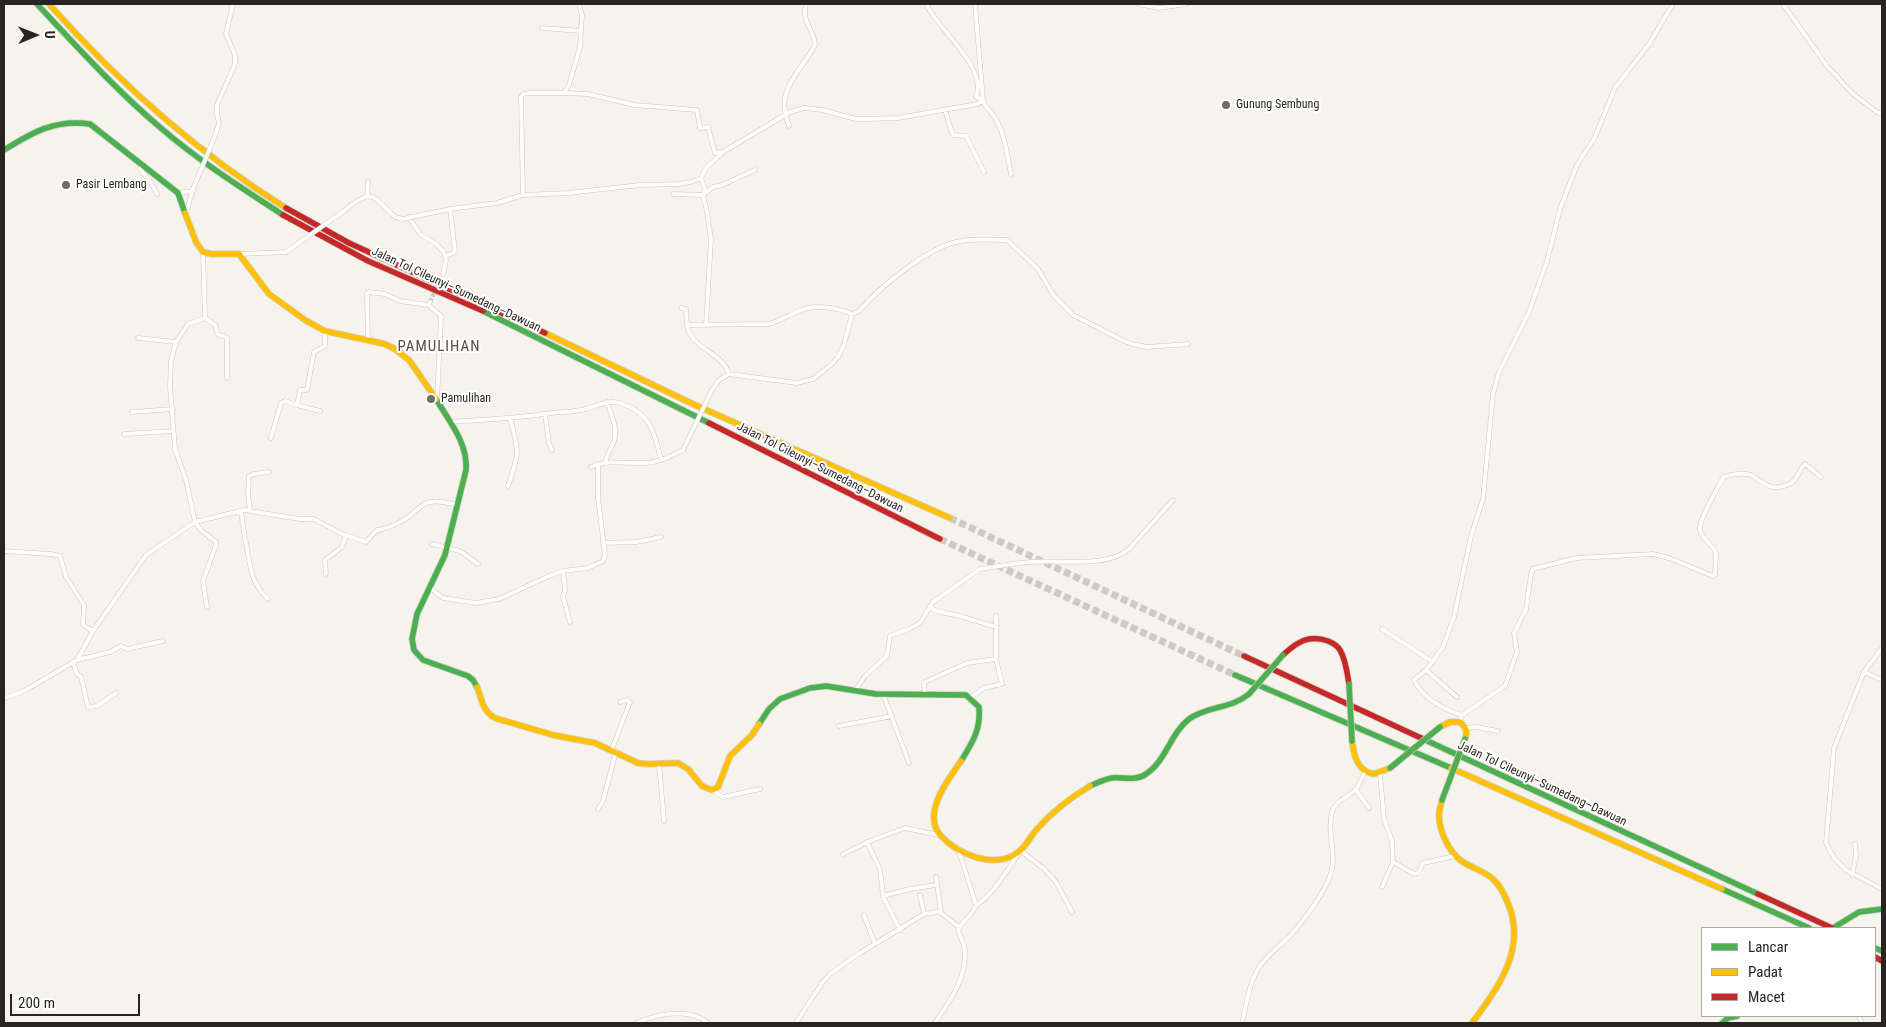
<!DOCTYPE html>
<html>
<head>
<meta charset="utf-8">
<style>
  body { margin:0 }
  #map { position:relative; width:1886px; height:1027px; overflow:hidden; background:#f6f3ec; font-family:"Roboto Condensed",sans-serif }
  canvas { display:block }
  .frame { position:absolute; inset:0; border:5px solid #272521; pointer-events:none }
  .legend { position:absolute; left:1701px; top:927px; width:175px; height:90px; box-sizing:border-box; background:#fff; border:1px solid #a9a8a6; margin:0; padding:6px 9px; list-style:none; font-size:15px; color:#272521 }
  .legend li { display:flex; align-items:center; gap:10px; height:25px }
  .legend b { width:25px; border:1px solid #a9a8a6 }
  .north { position:absolute; left:10px; top:10px; width:50px; height:50px; -webkit-text-stroke:4px #fff; paint-order:stroke; rotate:89deg; font-size:14px; font-weight:700; line-height:20px; text-align:center; color:#272521 }
  .north::after { content:''; display:block; margin:auto; width:18px; height:22px; background:#272521; clip-path:polygon(50% 0,100% 100%,50% 72%,0 100%) }
  .scale { position:absolute; left:10px; top:994px; width:130px; height:22px; box-sizing:border-box; border:2px solid #272521; border-top:0; padding-left:6px; font-size:15px; line-height:18px; white-space:nowrap; color:#272521; -webkit-text-stroke:4px #fff; paint-order:stroke }
</style>
</head>
<body>
<div id="map">
<canvas width="1886" height="1027"></canvas>
<div class="frame"></div>
<ul class="legend">
<li><b style="height:6px;background:#4caf50"></b>Lancar</li>
<li><b style="height:6px;background:#ffc107"></b>Padat</li>
<li><b style="height:6px;background:#c62828"></b>Macet</li>
</ul>
<div class="north">U</div>
<div class="scale">200 m</div>
</div>
<script>
const ctx = document.querySelector('canvas').getContext('2d');
ctx.lineJoin = 'round';
function stroke(path, color, width, dash) { ctx.strokeStyle = color; ctx.lineWidth = width; ctx.lineCap = dash ? 'butt' : 'round'; ctx.setLineDash(dash || []); ctx.stroke(path); }
function drawText(font, color, halo, rows, align = 'center') {
  ctx.font = font + ' "Roboto Condensed",sans-serif'; ctx.lineWidth = 4; ctx.setLineDash([]); ctx.textBaseline = 'middle'; ctx.strokeStyle = halo; ctx.fillStyle = color; for (const [text, x, y, turn = 0] of rows) {
    ctx.save(); ctx.translate(x, y); ctx.rotate((+turn || 0) * Math.PI / 180); ctx.textAlign = isNaN(turn) ? turn : align; if (halo) ctx.strokeText(text, 0, 0); ctx.fillText(text, 0, 0); ctx.restore();
  }
}
const streetTunnel = new Path2D(`
  M430,302l6,-13`);
const highwayTunnel = new Path2D(`
  M950,518l294,138
  M940,539l295,136`);
const street = new Path2D(`
  M926,4c12,26 62,63 50,93l5,2c3,6 8,10 12,16 12,17 14,39 18,59
  M1138,4l21,4 28,-4
  M1783,4l44,62 26,28 24,18 5,2
  M542,28l39,3
  M564,93l24,1 46,11 63,5 3,18 8,-1 7,26 6,-1
  M945,110l7,23 2,2 12,1 18,36
  M789,126c-15,-37 10,-51 26,-81 -1,-17 -14,-22 -9,-41
  M215,136l4,-13 -2,-9v-9l18,-41v-9l-9,-21 7,-30
  M141,165l-1,4 10,12 7,13
  M701,178l4,11 -2,6 4,17 4,27 -5,86
  M178,193l15,-2
  M673,194l30,1 10,-8 9,-2 33,-15
  M523,195l-2,-98 2,-3 6,-1h35l5,-8 11,-38 2,-32 -3,-11
  M367,196l1,-14
  M344,211l11,-9 12,-6 8,2 20,19 8,2 47,-10 47,-6 26,-8 45,-2 72,-8 39,-1 12,-2 10,-4 5,-10 17,-16 67,-40 14,-4 18,2 34,9h12l30,-1 79,-14 6,-3 -8,-97
  M186,213l7,-24
  M409,217l11,17 16,10 8,8 2,8 -3,14
  M203,252l2,66 -17,6 -12,18 -5,19 -1,26 5,62 11,31 9,42 6,8 15,12v3l-13,36 4,26
  M239,254l47,-2
  M446,256l9,-4 -5,-43
  M430,302l-2,3 13,11 -4,85
  M681,308l5,1 1,16
  M205,318l10,7c5,16 1,6 12,13v40
  M138,338l38,4
  M368,340l-1,-47 2,-1 16,2 15,7 28,4
  M729,374c-7,-22 -39,-26 -42,-49l82,-1c12,-3 21,-10 33,-14 14,-6 36,-2 50,4
  M712,390l7,-10 10,-6 68,9 16,-4 19,-15 6,-7 6,-12 8,-31 7,-3c21,-24 67,-62 97,-69 17,-4 34,-2 51,-2l31,29 16,27 19,19 49,25 10,4 15,3 41,-3
  M297,405l23,6
  M132,412l41,-3
  M545,414l4,29 3,7
  M449,422c35,-2 69,-4 103,-9 11,-1 23,-1 34,-4 13,-4 23,-10 37,-5 28,10 32,30 38,56
  M124,434l49,-3
  M271,438l10,-35 4,-2 12,4 3,-15h7l7,-38 11,-6v-15
  M605,463c2,-9 6,-14 9,-22 4,-14 -3,-26 -7,-39
  M591,467c17,-8 37,-3 55,-4 14,-1 25,-7 37,-13
  M508,486c12,-34 11,-34 2,-68
  M241,511c1,10 2,17 4,27 5,23 4,44 23,61
  M250,511l-2,-17 1,-18 5,-2 15,-2
  M603,543l33,-1 25,-5
  M432,544l28,7 18,13
  M4,551l47,3 9,2 6,21 18,28 -1,20 10,6
  M563,571l2,19 -2,7 7,25
  M326,574l-1,-14 17,-13 4,-12
  M429,587l14,11 33,5 23,-4 50,-23 14,-5 25,-3 15,-7 2,-6 -7,-57v-34
  M929,607c10,7 22,6 34,10 11,3 22,7 34,10
  M1382,629l51,33
  M1882,648l-18,24 -30,76 -8,95 8,15 12,12 36,19
  M77,660l33,-8 11,-6 6,3 36,-8
  M73,662l4,12 4,3 7,30 9,-1 19,-13
  M1426,670l31,27
  M1864,672l18,8
  M855,691l10,-15 22,-20 3,-20 19,-7 11,-6 13,-21 47,-33c17,-2 34,-6 50,-7 29,-3 76,7 99,-13l44,-49
  M925,693l-1,-9 1,-2 42,-19 29,-4v-43
  M883,694l26,69
  M971,697l13,-9 18,-4 -6,-25
  M4,698l20,-7 53,-31 16,-29 53,-76 49,-33 49,-12 56,9h14l26,14 26,9 11,-12c10,-1 25,-8 33,-14 7,-6 11,-12 20,-14 9,-2 19,1 27,3
  M1462,715c-20,-6 -38,-16 -48,-35l12,-10 17,-23 11,-30 17,-81 12,-37 10,-105 6,-22 30,-60 18,-51 13,-52 17,-44 18,-28 20,-49 34,-44 24,-40
  M1460,722l2,-7 43,-29 1,-3 11,-31 -3,-19 12,-24 5,-35 2,-5 43,-11 77,-4 16,4 44,18 2,-2 1,-21c-3,-8 -14,-14 -16,-23 -2,-10 18,-42 23,-52 6,-4 24,-6 30,-2 14,10 21,16 38,7 8,-5 8,-14 14,-19l16,13
  M839,726l53,-10
  M1466,728l10,-1 22,4
  M612,749l18,-47 -3,-2 -7,2
  M659,763l5,58
  M1380,774l4,45 8,22 1,21 21,12 4,-1 5,-10 32,-7
  M712,790l11,7 37,-8
  M1356,790l13,18
  M598,809l5,-8 13,-50
  M867,842l13,27 3,27 17,34
  M1020,850l24,19 12,13 16,30
  M843,854l27,-13 35,-13 34,7
  M1852,875l4,-19 -1,-12
  M936,877l5,36
  M1382,887l11,-25
  M920,895l4,19
  M883,896l27,-7 26,-4
  M976,905c18,-10 31,-36 44,-53
  M864,915l11,29
  M1859,1016l3,7
  M636,1023c21,-9 53,-16 72,0
  M796,1023l26,-40 9,-10 29,-20 64,-39 13,-2 4,1 18,14
  M935,1023c14,-21 31,-43 30,-71 0,-8 -5,-15 -7,-22 5,-10 15,-15 18,-25l-18,-57
  M1242,1023c4,-17 7,-39 16,-54 8,-13 22,-23 32,-33 12,-13 35,-44 40,-60 8,-21 -4,-43 2,-64 4,-13 17,-14 24,-23 4,-5 6,-12 9,-17`);
const fast = new Path2D(`
  M37,4c40,43 80,87 125,125 37,32 80,59 121,86
  M4,150c29,-18 51,-31 86,-26l88,69 7,20
  M483,311l226,112
  M436,399c13,22 32,44 30,71l-21,85 -28,59 -5,25 2,11 9,10 45,16 5,4 4,7
  M1235,675l216,93
  M759,724l10,-15 11,-10 30,-11 16,-2 50,8 90,1 13,12c2,22 -6,35 -18,54
  M1421,738l337,156
  M1090,786c7,-3 14,-7 22,-8 11,-1 25,3 34,-4 20,-13 24,-40 43,-55 18,-13 42,-10 60,-25
  M1722,889l87,39
  M1833,928l26,-16 23,-3
  M1875,948l7,3
  M1722,1023l6,-5 9,-2`);
const slow = new Path2D(`
  M49,4c70,79 147,148 237,204
  M185,213l11,29 7,10 9,2h27l30,40 36,26 20,11 60,13 10,5 14,11 27,39
  M545,333l150,72 255,113
  M477,687c5,12 5,24 18,31l58,17 42,8 43,20 10,1 30,-1 10,6 14,17 10,4 6,-3 12,-31 22,-21 7,-11
  M1440,727l10,-5h10c6,6 8,9 5,17
  M1352,741c2,15 5,30 22,33l16,-6
  M961,761c-13,19 -40,53 -20,75 18,19 53,33 76,17 9,-6 13,-16 20,-24 15,-17 33,-31 53,-43
  M1451,768l271,121
  M1442,800c-1,5 -3,10 -3,15 0,16 10,38 24,47 9,6 21,9 30,17 6,6 11,14 14,22 21,46 -8,86 -35,122`);
const jam = new Path2D(`
  M286,208l63,35 196,90
  M283,215l85,46 115,50
  M709,423l231,116
  M1283,655c14,-13 26,-21 45,-14 5,2 9,4 12,9 6,10 7,23 9,34
  M1244,656l177,82
  M1758,894l74,34
  M1875,957l7,4`);
const streetBridge = new Path2D(`
  M193,189l22,-53
  M286,252l58,-41
  M683,450l29,-60`);
const fastBridge = new Path2D(`
  M1349,684l3,57
  M1249,694l34,-39
  M1390,768l50,-41
  M1442,800l23,-61`);
const markers = [
  [1226,105,5,"#6f6d68"],
  [66,185,5,"#6f6d68"],
  [431,399,5,"#6f6d68"]
];
const poiNames = [
  ["Gunung Sembung",1236,105],
  ["Pasir Lembang",76,185],
  ["Pamulihan",441,399]
];
const streetNames = [
  ["Jalan Tol Cileunyi–Sumedang–Dawuan",456,290,25],
  ["Jalan Tol Cileunyi–Sumedang–Dawuan",820,468,27],
  ["Jalan Tol Cileunyi–Sumedang–Dawuan",1542,784,25]
];
const quarterNames = [
  ["PAMULIHAN",439,347]
];
stroke(streetTunnel, '#cdcac3', 4, [4, 2]);
stroke(highwayTunnel, '#cdcac3', 7, [7, 3.5]);
stroke(street, '#c8c6c1', 5);
stroke(fast, '#d1cfcb', 7);
stroke(slow, '#d1cfcb', 7);
stroke(jam, '#d1cfcb', 7);
stroke(street, '#fefdfc', 4);
stroke(fast, '#4caf50', 5.5);
stroke(slow, '#ffc107', 5.5);
stroke(jam, '#c62828', 5.5);
stroke(streetBridge, '#c8c6c1', 5, []);
stroke(fastBridge, '#d1cfcb', 7, []);
stroke(streetBridge, '#fefdfc', 4);
stroke(fastBridge, '#4caf50', 5.5);
for (const [x, y, r, color] of markers) { const dot = new Path2D(); dot.arc(x, y, r, 0, 2 * Math.PI); ctx.fillStyle = color; ctx.fill(dot); stroke(dot, '#fff', 2); }
drawText('12px', '#272521', '#fff', poiNames, 'left');
drawText('12px', '#272521', '#fff', streetNames);
ctx.letterSpacing = '1px';
drawText('15px', '#524d45', '#fff', quarterNames);
ctx.letterSpacing = '0px';
</script>
</body>
</html>
